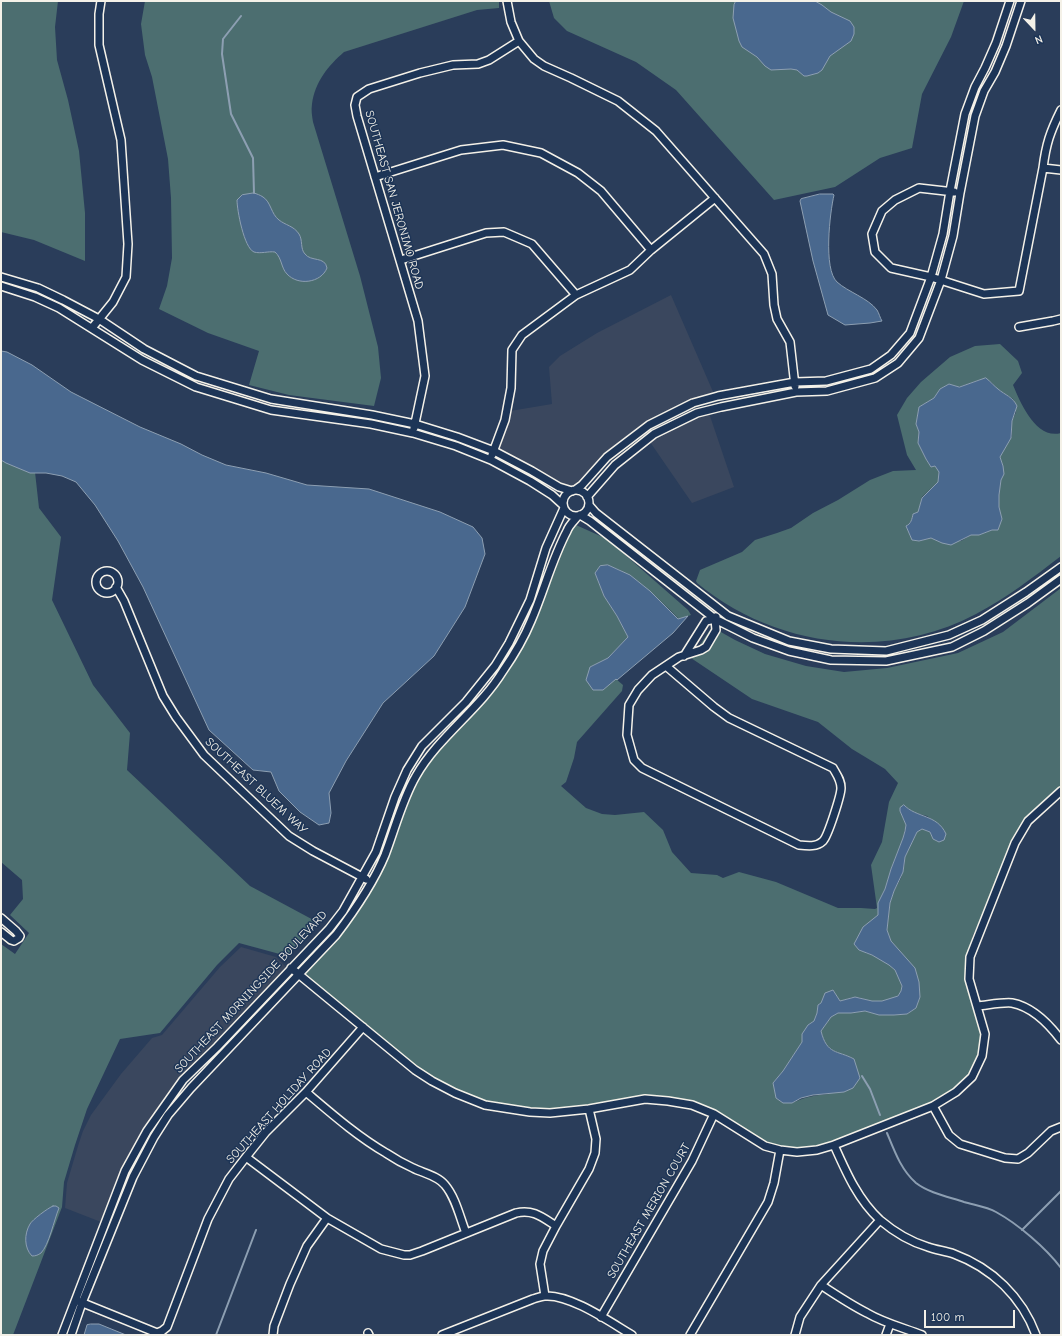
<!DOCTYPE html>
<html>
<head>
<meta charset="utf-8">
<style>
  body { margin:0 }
  #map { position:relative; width:1062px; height:1336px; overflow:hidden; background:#2a3d5a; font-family:"Comic Neue",sans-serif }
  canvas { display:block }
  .frame { position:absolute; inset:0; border:2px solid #f4f1e8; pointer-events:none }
  .north { position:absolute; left:1014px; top:8px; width:40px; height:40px; -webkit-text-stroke:3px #1d3557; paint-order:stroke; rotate:158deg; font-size:11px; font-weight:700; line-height:16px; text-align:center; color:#f4f1e8 }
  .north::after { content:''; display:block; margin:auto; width:14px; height:18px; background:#f4f1e8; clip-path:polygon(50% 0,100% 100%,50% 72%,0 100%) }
  .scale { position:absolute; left:924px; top:1310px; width:91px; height:18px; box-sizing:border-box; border:2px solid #f4f1e8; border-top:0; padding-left:5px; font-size:12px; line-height:14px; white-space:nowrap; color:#f4f1e8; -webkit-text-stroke:3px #1d3557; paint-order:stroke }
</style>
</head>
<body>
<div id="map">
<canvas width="1062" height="1336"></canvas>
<div class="frame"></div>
<div class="north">N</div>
<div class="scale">100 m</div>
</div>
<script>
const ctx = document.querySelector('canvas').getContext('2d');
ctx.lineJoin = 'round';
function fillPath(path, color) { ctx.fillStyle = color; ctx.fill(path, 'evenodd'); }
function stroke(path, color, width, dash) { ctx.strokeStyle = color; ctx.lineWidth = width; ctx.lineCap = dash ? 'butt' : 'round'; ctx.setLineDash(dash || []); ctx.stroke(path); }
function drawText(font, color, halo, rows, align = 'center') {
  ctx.font = font + ' "Comic Neue",sans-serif'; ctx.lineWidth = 3; ctx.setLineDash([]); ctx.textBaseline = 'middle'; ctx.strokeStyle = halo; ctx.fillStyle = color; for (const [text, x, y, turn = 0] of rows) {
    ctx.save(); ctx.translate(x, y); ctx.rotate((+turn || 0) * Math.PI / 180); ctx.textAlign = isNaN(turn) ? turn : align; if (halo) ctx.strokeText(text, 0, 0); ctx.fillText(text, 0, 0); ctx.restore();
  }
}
const built = new Path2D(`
  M671,295l43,99 -58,23 -9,5 -38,29 -29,32 -6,4 -14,-3 -26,-16 -36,-19 12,-38 42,-7 -3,-37 11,-11 37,-23z
  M709,413l25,74 -42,16 -42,-61 6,-5 9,-3 33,-17z
  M241,947l35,10 11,11 -71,74 -34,33 -22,31 -15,21 -23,43 -21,52 -36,-14 2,-25 11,-37 5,-15 8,-16 30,-41 31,-36 10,-3 58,-68z`);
const green = new Path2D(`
  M1,1h57l-3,26 2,33 11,40 11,51 6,62v48l-51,-21 -33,-8z
  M145,1h354v7l-22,2 -133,42c-16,14 -29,30 -32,52 -1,6 0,12 1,18l47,154 18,71 3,31 -7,28 -85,-11 -40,-10 10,-34 -51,-18 -49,-24 8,-23 5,-28 -1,-60 -3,-39 -16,-82 -7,-22 -4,-31z
  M549,1h415l-13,36 -29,57 -10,54 -32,10 -45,29 -61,13 -98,-110 -40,-28 -69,-31 -13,-13z
  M1000,344l18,17 4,12 -9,12c7,17 23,55 48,48v123c-27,21 -55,42 -85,58 -90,48 -202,33 -279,-31l-1,-2 4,-11 42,-18 13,-12 22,-7 14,-5 22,-15 25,-13 32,-20 23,-9 23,-1 -9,-15 -10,-40 10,-17 14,-16 29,-25 25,-11zM979,380l12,2 6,7 16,10 3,13 -4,9v15l-13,21 4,9 -4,28v13l3,12 -4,11h-6l-13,5h-8l-10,6 -24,-1 -6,-2 -12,3 -9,-5 -3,-10 5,-6 1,-6 5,-1 4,-16 16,-15 1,-11 -4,-5 -4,1 -5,-8 -8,-16 1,-11 -3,-8 3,-17 15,-9 6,-9 9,-5 10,3z
  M1,397l34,75 4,36 22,29 -9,63 41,85 37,48 -3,37 123,116 69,37 -32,33 -48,-13 -22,22 -57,68 -40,6 -33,70 -12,36 -11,37 -2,25 -49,128h-12v-391l14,10 14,-21 -19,-18 13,-16 -1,-19 -21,-18z
  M576,525l31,14 81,71 3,5 -12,4c-17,-17 -46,-47 -70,-53 -2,-1 -6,0 -9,0l-5,7 9,23 13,20 11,21 -20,21 -18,9 26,12 7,6 -1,6 -45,51 -3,16 -8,24 -5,4 25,22 16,6 13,1 29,-3 19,18 9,22 19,21 26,2 6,3 16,-6 37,10 62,26h23l14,1 2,-1 -6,-43 11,-23 7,-40 9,-19 -13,-14 -33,-20 -34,-27 -66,-23 -61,-41 21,-31 23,13 30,14 41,12 38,6 43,-4 71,-15 45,-21 58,-44v198l-35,33 -53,116 -6,21 -1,23 16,55 -3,20 -10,20 -15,15 -22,14 -99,39 -17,5 -20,2 -15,-2 -15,-5 -53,-33 -20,-7 -25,-5 -24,-1 -55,10 -39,4 -20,-1 -45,-8 -29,-11 -23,-12 -16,-11 -114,-93c12,-12 24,-24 35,-37 20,-24 37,-51 49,-80 14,-33 24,-68 44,-99 8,-11 20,-21 29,-31 22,-23 44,-47 59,-76 8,-15 16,-31 22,-46 9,-24 17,-62 35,-80zM904,805l8,7 15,4 14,10 -8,13 -3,-7 -8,-3 -5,3 -12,25 -1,10 -3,11 -7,13 -4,12 -3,27 4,11 29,56 -4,11 -9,6 -27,1 -15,-4 -14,2h-13l-7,4 -10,14c6,24 16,19 33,28l-25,35c-14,1 -24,3 -37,9l-19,-20 10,-12 19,-29 6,-17 6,-4 3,-8 1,-8 3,-2 2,-5 10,-8 7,11c5,-1 11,-4 15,-4 5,0 11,3 16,4 9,2 30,-1 31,-13 0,-5 -3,-10 -5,-15 -5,-9 -21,-17 -31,-20l12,-38v-12l7,-14 6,-20 12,-31 3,-13 -6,-14z`);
const water = new Path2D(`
  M736,1h79l7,4 9,7 19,9 4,6v7l-3,7 -21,15 -8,14 -4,3 -11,3h-3l-7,-6 -6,-1 -20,1 -6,-4 -8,-9 -15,-10 -3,-6 -6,-23 1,-13z
  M254,193c3,1 6,2 9,4 8,5 8,17 16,23 6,5 15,6 20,14 4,6 1,15 6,20 6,8 20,2 22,14 -6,15 -29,18 -40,6 -6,-6 -5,-16 -12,-22 -7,-1 -14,2 -21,0 -10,-4 -17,-42 -17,-52l5,-5z
  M820,194h13l1,1c-4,17 -11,74 3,87 11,10 31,16 40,28 2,3 3,8 5,11l-12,2 -25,2 -17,-10 -15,-54 -13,-60 1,-2z
  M1,351l6,1 25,13 39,27 69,35 41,17 21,11 24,10 40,8 41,12 62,4 71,23 33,15 9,11 3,16 -20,53 -31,49 -51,47 -37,58 -17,32 2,20 -2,10 -10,2 -19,-13 -21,-21 -8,-19 -18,-2 -44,-40 -66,-143 -25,-46 -23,-36 -19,-23 -14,-6 -16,-3h-16l-24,-10 -5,-3z
  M986,378c5,4 8,8 12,11 7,6 15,8 19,17l-5,15 -1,17 -11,19 3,9 1,8 -3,6 -2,15v12l3,12 -4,11h-6l-13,5h-8l-20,10 -9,-2 -11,-5 -12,3 -7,-1 -6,-14c5,-2 6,-7 7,-12l5,-2 4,-14 16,-16 1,-10 -4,-6 -4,1 -5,-8 -8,-16 1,-11 -3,-8 3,-17 15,-9 6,-9 9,-5 10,3z
  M608,565l22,10 20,16 28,28 10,-3 -15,17 -56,47 -1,-1 -13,11h-10l-7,-10 4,-13 18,-9 20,-21 -11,-21 -13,-20 -9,-23 5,-7z
  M904,805c12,13 33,9 42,29l-2,6 -5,2 -6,-3 -3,-7 -8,-3 -5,3 -12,25 -2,15 -9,19 -4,12 -3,27 4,11 24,27 4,14 1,15 -4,11 -9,6 -13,1h-15l-14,-4 -14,2h-13l-7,4 -10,14c6,24 16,19 33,28l6,19 -7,10 -9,4 -31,3 -12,3 -9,5h-9l-7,-5 -3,-15 10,-12 19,-29v-8l6,-9 6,-4 3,-8 1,-8 3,-2 4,-10 8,-3 7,11 15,-4 17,4h10l16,-5 3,-5 1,-5 -7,-16 -6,-5 -17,-10 -13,-5 -5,-6 9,-17 15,-12v-12l7,-14 6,-20 12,-31 2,-7 1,-6 -6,-14v-3z
  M53,1206h3l3,2c-5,12 -10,37 -18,45 -3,2 -5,3 -9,3 -8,-8 -8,-22 -2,-32 2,-4 18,-16 23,-18z
  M91,1324h8l27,11h-42l3,-10z`);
const stream = new Path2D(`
  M241,16l-18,23 -1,15 9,60 22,44 1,35
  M862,1076l8,13 10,26
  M887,1133c7,17 14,37 29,50 13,10 33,14 48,19 10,3 23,5 32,10 22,12 50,36 65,56
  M1022,1230l39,-39
  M216,1335l40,-105`);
const minor = new Path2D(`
  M507,1l4,21 8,19 15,18 10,7 27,12 47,23 38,30 108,123 8,20 2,31 3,14 13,23 5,44
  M1043,168l18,2
  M375,177l86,-27 42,-5 38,8 37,20 23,18 50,59
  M954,192l-35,-4 -24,12 -13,11 -10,23 3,18 16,16 40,9 53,17 35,-3 24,-123c3,-24 7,-36 18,-58
  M401,260l85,-27 18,-1 28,12 44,51
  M1,277l37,11 25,12 36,19 45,30 52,27 75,23 101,16 43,9 42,13 37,14 38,20 27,16 13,4
  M1,286l34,11 24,11 83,52 54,27 75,23 100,14 42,9 43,13 35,14 39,21 22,14 11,10
  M1019,327l34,-6 8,-2
  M92,328l21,-26 13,-25 2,-33 -7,-104 -22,-95v-31l2,-13
  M414,428l11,-52 -7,-55 -61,-205 -2,-11 2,-8 12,-8 51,-16 33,-8 25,-1 11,-4 30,-19
  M492,455l13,-35 6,-32 1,-38 10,-15 54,-40 54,-25 21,-20 64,-52
  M575,490l7,-5 25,-28 42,-32 44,-22 25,-7 77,-14 31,-1 45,-12 20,-14 19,-22 21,-56 12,-43 7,-43 15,-77 10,-27 10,-19 11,-25 14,-42
  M563 503a13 13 0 1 1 26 0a13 13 0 1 1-26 0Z
  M587,497l28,-32 39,-31 43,-21 24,-6 75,-15 31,-1 48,-13 23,-15 21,-25 22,-58 12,-44 7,-43 15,-77 9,-25 11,-19 11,-26 15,-45
  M589,505l7,8 132,103 61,25 42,8 55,2 63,-16 33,-15 44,-28 35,-25
  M580,515l10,6 125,98 38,19 36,13 42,9 55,1 66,-14 32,-16 44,-28 33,-24
  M96 582a11 11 0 1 1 22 0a11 11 0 1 1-22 0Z
  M116,587l8,14 39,95 13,21 28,38 85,81 24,15 53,28
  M684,656l22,-35 9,-2 1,-2
  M666,666l48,41 15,11 104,50c4,7 8,12 8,20 0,7 -13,48 -18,53 -6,6 -15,5 -24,4l-157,-77 -8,-8 -7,-25 2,-30 9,-15 14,-15 27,-18 22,-7 5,-3 10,-17 -1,-11
  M1,918l15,13 4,5 -1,2 -5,3 -3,-1 -10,-8
  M291,968l124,102 17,11 23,12 30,12 45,7 20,1 39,-4 56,-10 23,2 24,4 22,9 51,32 15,4 17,2 20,-2 17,-5 99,-39 23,-14 16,-15 10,-21 3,-22 -16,-55 1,-22 45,-114 13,-22 33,-30
  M978,1006c10,-1 25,-4 34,-3 21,4 37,21 49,37
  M306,1092c26,22 51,44 80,61 9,6 18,11 27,15 10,5 25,8 32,17 11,13 15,33 21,48
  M933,1106l16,29 11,9 45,14 13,1 10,-6 23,-22 10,-4
  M834,1145c12,27 24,55 46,75 13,11 31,22 48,27 8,3 18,4 26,7 38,14 68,43 82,81
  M246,1157l81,61 54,31 23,6h6l12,-4 94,-38c17,-4 26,4 40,13
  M821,1285c15,10 30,20 46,28 17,10 37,15 55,22
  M545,1296l-5,-32 3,-13 13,-25 33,-57 6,-16 1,-14 -7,-30
  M78,1301l79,32 5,-2
  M601,1317l91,-156 22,-47
  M162,1331l5,-4 41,-108 21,-40 17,-22 20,-25 40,-40 57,-65
  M368,1333l1,2
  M62,1335l63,-164 22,-40 36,-51 34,-33 112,-118 14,-18 33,-59 19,-55 12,-27 15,-24 44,-44 29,-36 14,-23 21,-43 16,-52 18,-40
  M71,1335l11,-32 51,-126 21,-40 14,-22 23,-27 145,-153c19,-25 37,-51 49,-80 10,-26 17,-55 31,-79 23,-40 63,-66 87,-105 11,-16 21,-33 28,-50 13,-30 21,-62 36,-90 2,-6 7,-10 11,-15
  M273,1335l1,-9 16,-42 17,-38 20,-28
  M442,1335l91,-36c4,-1 8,-3 12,-3 25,-2 65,26 87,39
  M690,1335l78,-133 6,-19 6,-33
  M795,1335l5,-18 21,-32 59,-65
  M886,1335l4,-11`);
const streetNames = [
  ["SOUTHEAST SAN JERONIMO ROAD",394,200,74],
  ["SOUTHEAST BLUEM WAY",256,786,43],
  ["SOUTHEAST MORNINGSIDE BOULEVARD",251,992,-47],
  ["SOUTHEAST HOLIDAY ROAD",279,1106,-48],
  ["SOUTHEAST MERION COURT",649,1211,-60]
];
fillPath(built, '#3a475e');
fillPath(green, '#4c6e70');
fillPath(water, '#49688e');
stroke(water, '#8d9fb2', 1);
stroke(stream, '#8d9fb2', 2);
stroke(minor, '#f4f1e8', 10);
stroke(minor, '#1d3557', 7);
drawText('12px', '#f4f1e8', '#1d3557', streetNames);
</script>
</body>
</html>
